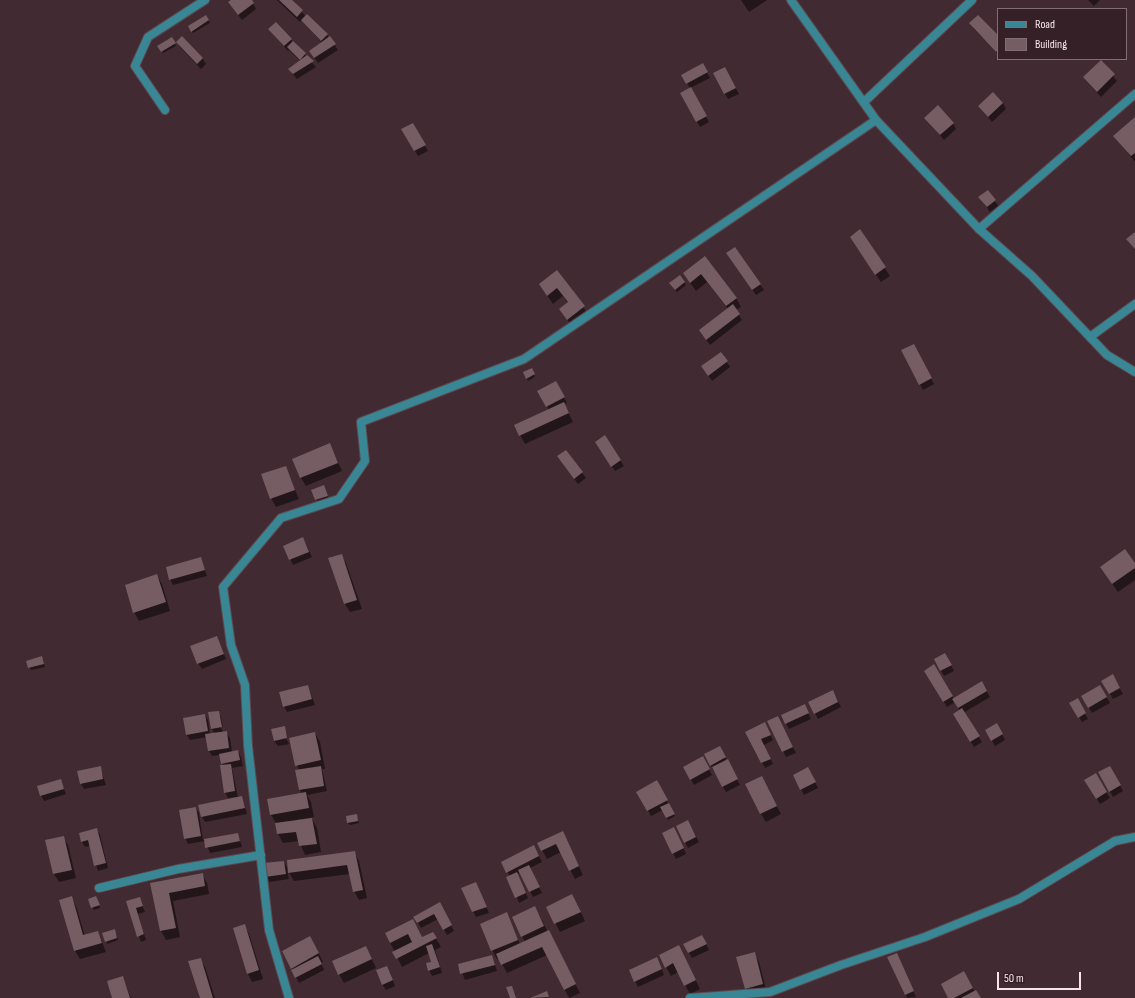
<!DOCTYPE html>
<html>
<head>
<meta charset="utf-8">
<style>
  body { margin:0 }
  #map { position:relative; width:1135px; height:998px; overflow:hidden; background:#412a31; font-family:"Sofia Sans Condensed",sans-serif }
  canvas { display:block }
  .legend { position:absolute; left:997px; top:8px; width:130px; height:52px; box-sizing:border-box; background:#362027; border:1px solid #826f75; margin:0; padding:5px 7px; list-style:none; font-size:12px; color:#f5e5e9 }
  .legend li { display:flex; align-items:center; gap:8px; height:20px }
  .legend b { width:20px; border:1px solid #826f75 }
  .scale { position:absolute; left:997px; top:972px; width:84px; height:18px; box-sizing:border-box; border:2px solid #f5e5e9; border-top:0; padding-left:5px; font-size:12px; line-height:14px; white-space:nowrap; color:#f5e5e9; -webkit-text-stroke:3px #362027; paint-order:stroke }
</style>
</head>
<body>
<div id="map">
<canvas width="1135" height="998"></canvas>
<ul class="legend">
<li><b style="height:5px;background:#398695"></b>Road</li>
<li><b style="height:11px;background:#765c63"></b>Building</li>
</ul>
<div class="scale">50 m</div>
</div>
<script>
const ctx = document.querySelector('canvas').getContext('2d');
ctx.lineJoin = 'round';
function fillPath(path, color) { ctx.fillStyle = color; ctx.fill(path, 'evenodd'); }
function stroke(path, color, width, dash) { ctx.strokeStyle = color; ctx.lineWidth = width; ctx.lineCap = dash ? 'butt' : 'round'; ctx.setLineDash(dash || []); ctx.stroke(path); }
const shadow = new Path2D(`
  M232,0h19l5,9 -14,11 -13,-17z
  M277,0h14l15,17 21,18 11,15 -20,13 -5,-7 9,-13 -20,-23 -2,2z
  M741,0h26l-18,12z
  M1088,0h12l-6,6z
  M206,16l4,7 -17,10 -4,-6z
  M971,23l27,14v17l-24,-25z
  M269,29l22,11 25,27 -19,12 -8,-10 11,-8 -11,-11 -1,1z
  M182,37l21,22 3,5 -5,5 -21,-22 -3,-5z
  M172,38l4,8 -13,7 -4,-7z
  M1101,61l16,20 -16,16 -16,-19z
  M702,64l8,14 -20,10 19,34 -9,5 -19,-34 9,-5 -8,-13z
  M725,68l14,26 -11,5 -14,-25z
  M1003,103l3,6 -14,13 -13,-16z
  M926,118l27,5 3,6 -12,11z
  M1135,118v44l-20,-26z
  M413,124l15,27 -10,5 -15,-26z
  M980,197l15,4 3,5 -8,6z
  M860,231l30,45 -9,6 -25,-37z
  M734,248l30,42 -8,5 -29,-41z
  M704,258l32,40 5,9 -5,3 6,10 -32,25 -10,-14 28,-22 -21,-27 -11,9 -12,-17z
  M557,272l32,43 -16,13 -13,-19 8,-6 -5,-7 -10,8 -13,-19z
  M680,276l6,9 -9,7 -5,-6z
  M916,350l18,34 -11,6 -21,-39z
  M721,353l9,14 -18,14 -6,-9z
  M531,369l4,8 -7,4 -4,-8z
  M556,382l11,21 -3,1 9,18 -48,22 -10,-18 34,-16 -10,-19z
  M330,445l12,26 -36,15 -5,-8z
  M599,448l21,12 4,6 -9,5z
  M566,451l20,27 -8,6 -16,-22z
  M285,467l14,32 -23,8 -5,-9z
  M323,486l7,15 -11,4 -6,-15z
  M303,538l9,19 -19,8 -9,-19z
  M341,555l5,8 16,46 -12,3 -5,-8 -16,-45z
  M201,559l6,17 -34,9 -3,-6z
  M1135,565v15l-17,12 -17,-24z
  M157,576l5,8 8,27 -31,10 -5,-9z
  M219,642l7,17 -24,10 -4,-6z
  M945,654l9,17 -10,5 -9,-16z
  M42,658l3,9 -14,3 -4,-9z
  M934,666l20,33 27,-17 9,15 -27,16 19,29 -8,5 -17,-27 3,-9 -5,-9 -8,5 -22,-36z
  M1112,675l11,19 -10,5 -10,-18z
  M308,686l7,19 -28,7 -3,-6z
  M1100,686l10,17 -18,10 -10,-17z
  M836,697l5,10 -23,12 -3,-6z
  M1077,700l11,19 -6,3 -11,-18z
  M807,711l4,8 -22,10 -7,-13z
  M218,712l3,5 2,11 -3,-6 -2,1 6,10 2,-1 4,6 2,14 6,-1 3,6 2,9 -11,2 6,30 4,-1 5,17 -42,8 -3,-5 34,-19v-1l-8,1 -3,-6 -2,-26 -3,-11 -8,1 -3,-5 -2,-14 -17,3 -3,-5 -3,-16 21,-4 3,5 2,15 5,-1 -3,-5z
  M768,721l12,1 16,31 -10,4z
  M997,724l8,16 -10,6 -9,-16z
  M284,727l4,11 -2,-5 -2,1 5,10 -11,2 -4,-5z
  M767,728l6,12 -9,5 9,19 -8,4 -19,-36z
  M315,733l5,9 5,27h-3l5,22 -20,4 4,7 3,15 -18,3 1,2 15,-3 5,9 4,24 -16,3 -6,-14 -16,2 -5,-9 -2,-11 -5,-8 31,-21 -2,-4 -1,-20 -10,-31z
  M719,747l21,38 -14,7 -21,-37z
  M702,757l10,18 -18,10 -10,-18z
  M100,767l6,18 -22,4 -3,-5z
  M1110,767l13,24 -10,6 -13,-24z
  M811,774l7,14 -14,7 -10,-20z
  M1095,774l15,24 -10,6 -15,-24z
  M60,780l6,14 -22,7 -3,-6z
  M656,782l19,34 -7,4 -5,-10 -12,6 -13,-24z
  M766,786l15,28 -15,8 -5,-8z
  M196,808l3,6 4,26 35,-6 4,13 -32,6 -5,-12 -17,3 -3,-6z
  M356,815l3,8 -9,2 -2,-2z
  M691,827l8,15 -11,6 -3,-6z
  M97,829l3,6 8,33 -10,3 -8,-25 -5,1 -3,-5z
  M677,834l9,20 -10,5 -3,-6z
  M63,837l5,8 8,33 -17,4 -5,-8z
  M566,840l17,35 -8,4 -14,-27 -14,7 -9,-16z
  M354,852l5,9 8,37 -8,2 -5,-9 -4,-17 -56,7 -7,-12 2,10 -20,3 -3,-5 18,-15 5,9z
  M537,852l5,10 -12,6 12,25 -9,4 -12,-25 -4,2 11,24 -9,5 -9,-27 -8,-13z
  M202,874l5,9 2,11 -36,7 7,36 -14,3 -5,-9 -9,-47z
  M478,888l11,25 -13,4 -3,-6z
  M71,898l5,8 9,30 13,-4 8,20 -26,7 -5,-8 -14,-50z
  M139,898l6,14 -7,2 8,26 -5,2 -13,-40z
  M89,899h8l3,9 -6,2z
  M439,904l15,27 -7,4 -9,-16 -17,9 -6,-11z
  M577,904l8,17 -25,11 -13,-25z
  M538,913l42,80 -11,5 -22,-43 -40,18 -8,-15 -2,1 -5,-9 14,-36 14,30 5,-2 -3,-6z
  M412,920l10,18 11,-5 8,14 -6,3 7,23 -10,3 -3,-6 3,-8 -3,-9 -27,14 -16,-33z
  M244,925l5,9 14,45 -11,3 -4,-8z
  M116,933l2,7 -11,4 -1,-2z
  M705,941l4,9 -17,8 -8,-14z
  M315,946l8,16 -2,1 3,7 -25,13 -16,-31z
  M679,946l21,43 -10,5 -12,-22 -7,4 -5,-9z
  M366,947l10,21 -32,15 -5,-9z
  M754,953l5,9 8,31 -16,4 -5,-9z
  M492,956l5,15 -32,9 -6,-15z
  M888,957l11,2 17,38 -9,1z
  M200,959l5,8 10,31h-14z
  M660,964l4,11 -26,12 -3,-6z
  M390,972l5,14 -9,4 -4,-6z
  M964,973l11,19 5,6h-31z
  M123,978l8,20h-18z
  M546,992l3,6h-17z`);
const building = new Path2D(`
  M231,0h21l2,3 -16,12 -10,-13z
  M279,0h13l11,10 -6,7z
  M307,14l21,20 -7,7 -20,-21z
  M206,15l3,5 -18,12 -3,-6z
  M978,15l20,20v15l-2,2 -27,-29z
  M276,22l16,17 -8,7 -16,-17z
  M182,36l21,22 -6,6 -21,-22z
  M330,36l6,8 -22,14 -5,-7z
  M172,37l4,6 -15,9 -4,-6z
  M293,41l13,12 -6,7 -13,-13z
  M307,55l7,6 -21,13 -5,-5z
  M1101,60l14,14 -18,18 -14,-15z
  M703,63l5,9 -22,12 -5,-9z
  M725,67l11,21 -12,6 -11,-21z
  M691,87l16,29 -11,6 -16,-29z
  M993,92l10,11 -15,14 -10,-11z
  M938,105l16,18 -14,12 -16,-17z
  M1135,117v36l-4,3 -18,-20z
  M413,123l13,22 -12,6 -13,-22z
  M988,190l8,10 -9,7 -9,-10z
  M860,229l26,38 -11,8 -25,-38z
  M1135,232v17l-9,-10z
  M735,247l26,37 -9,6 -26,-37z
  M705,256l32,42 -11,8 -25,-32 -11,9 -7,-10z
  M557,270l28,36 -18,14 -8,-11 9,-7 -11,-14 -10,8 -8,-12z
  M680,275l5,7 -10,8 -6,-7z
  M733,304l7,10 -34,26 -7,-10z
  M914,344l18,34 -13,7 -18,-35z
  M721,352l7,9 -20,15 -7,-10z
  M532,368l3,6 -9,5 -3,-7z
  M556,381l9,16 -19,10 -9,-16z
  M564,402l5,11 -50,23 -5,-11z
  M605,435l16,25 -10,7 -16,-25z
  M330,443l8,20 -38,15 -8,-19z
  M566,450l17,22 -9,7 -17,-23z
  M286,466l9,24 -25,9 -9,-25z
  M324,485l4,11 -13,4 -4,-10z
  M303,537l6,15 -20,8 -6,-14z
  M1125,549l10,14v5l-23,16 -12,-17z
  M342,554l15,46 -13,4 -16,-46z
  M201,557l4,13 -36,10 -3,-13z
  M157,574l9,28 -33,11 -8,-28z
  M217,636l7,18 -27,10 -7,-18z
  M945,653l7,12 -12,6 -6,-12z
  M42,656l2,8 -16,4 -2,-7z
  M934,664l19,32 -10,6 -19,-31z
  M1113,674l7,14 -11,6 -8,-13z
  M982,681l5,10 -29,17 -6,-9z
  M308,685l4,14 -29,8 -4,-15z
  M1100,685l7,12 -19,11 -7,-12z
  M833,690l5,12 -24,12 -6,-12z
  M1078,698l8,15 -8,5 -9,-15z
  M805,704l4,9 -24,11 -4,-9z
  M962,708l18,28 -10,6 -17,-28z
  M219,711l3,16 -11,2 -3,-17z
  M205,714l3,17 -22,4 -3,-17z
  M778,716l15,31 -11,5 -15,-31z
  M765,722l6,13 -10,4 10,20 -10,4 -16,-31z
  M997,723l6,11 -12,7 -6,-11z
  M285,726l2,12 -13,3 -3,-12z
  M227,731l2,17 -21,3 -3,-17z
  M315,732l6,28 -26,6 -6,-28z
  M720,746l6,11 -16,9 -6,-12z
  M238,750l2,10 -19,4 -2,-10z
  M703,756l7,13 -20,11 -7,-13z
  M728,759l10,20 -16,8 -10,-20z
  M231,764l4,27 -11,2 -4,-28z
  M101,766l2,13 -23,5 -3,-13z
  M321,766l3,20 -25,4 -4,-20z
  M1110,766l11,19 -12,7 -11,-20z
  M808,767l8,15 -16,8 -7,-15z
  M1096,773l11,19 -11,7 -12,-19z
  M762,776l15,30 -17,8 -15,-30z
  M61,779l3,10 -24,7 -3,-10z
  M657,780l11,20 -21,11 -11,-19z
  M306,792l3,16 -39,7 -3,-16z
  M242,796l3,12 -44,9 -3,-12z
  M669,803l6,11 -9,4 -6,-11z
  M196,807l5,29 -17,3 -5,-29z
  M357,814l1,7 -11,2 -1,-7z
  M312,818l5,26 -18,2 -3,-14 -19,2 -2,-11z
  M688,820l8,17 -12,6 -8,-17z
  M674,827l10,21 -12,6 -10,-21z
  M97,828l9,35 -12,3 -6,-26 -7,2 -2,-9z
  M563,831l16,35 -10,5 -13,-27 -15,7 -4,-8z
  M238,833l2,8 -35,7 -1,-9z
  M64,836l8,34 -19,4 -8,-34z
  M534,845l5,11 -33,17 -5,-11z
  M355,851l8,39 -10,2 -6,-27 -59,8 -1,-13z
  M284,861l2,13 -21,3 -2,-14z
  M529,865l11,22 -11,5 -11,-22z
  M517,872l9,21 -11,5 -9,-21z
  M203,873l2,13 -36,7 7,35 -16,3 -10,-48z
  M476,882l11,25 -15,5 -11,-24z
  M572,894l9,18 -27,12 -8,-17z
  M72,896l11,39 15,-4 4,12 -28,8 -15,-51z
  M96,896l4,9 -9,3 -3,-9z
  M140,897l3,9 -7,2 8,26 -7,3 -11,-36z
  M440,902l12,23 -9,5 -9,-16 -17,9 -4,-6z
  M535,906l9,20 -23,11 -9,-20z
  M507,912l11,28 -27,11 -11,-27z
  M413,919l9,18 11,-5 4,6 -41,21 -4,-7 20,-10 -4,-8 -18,9 -5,-10z
  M245,924l14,46 -12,4 -14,-46z
  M115,929l2,9 -12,4 -3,-9z
  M549,930l27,54 -12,6 -22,-43 -41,18 -5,-11z
  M702,935l5,9 -19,9 -5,-9z
  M310,936l9,17 -28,16 -9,-18z
  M432,944l8,23 -12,4 -2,-8 5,-1 -5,-16z
  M679,945l17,35 -12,6 -11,-23 -8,5 -6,-13z
  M366,946l6,13 -34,16 -6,-14z
  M755,952l8,32 -18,5 -9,-32z
  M897,953l17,38 -9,4 -18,-38z
  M492,955l3,10 -35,9 -2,-10z
  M318,956l4,8 -27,14 -4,-8z
  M657,957l5,12 -28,13 -5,-12z
  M201,958l12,40h-13l-12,-37z
  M387,966l6,14 -11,5 -6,-15z
  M964,971l9,17 -19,10h-6l-7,-14z
  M123,976l7,22h-18l-5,-17z
  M512,986l4,12h-6l-4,-11z
  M976,990l5,8h-20z
  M547,991l2,6 -19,1z`);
const minor = new Path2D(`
  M864,102l108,-102
  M165,110l-30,-44 13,-29 57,-37
  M979,229l156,-135
  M1090,337l45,-33
  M99,888l79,-19 83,-14
  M289,998l-20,-68 -21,-184 -3,-61 -14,-40 -8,-58 58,-69 58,-19 26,-38 -4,-39 163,-63 352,-239`);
const tertiary = new Path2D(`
  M791,0l85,120 103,109 53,47 75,79 28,17
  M690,998l80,-6 71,-27 84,-28 94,-38 96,-58 20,-4`);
fillPath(shadow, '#0007');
fillPath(building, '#765c63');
stroke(minor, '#5e484e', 10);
stroke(tertiary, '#5e484e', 10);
stroke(minor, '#398695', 8);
stroke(tertiary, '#398695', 8);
</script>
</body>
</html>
